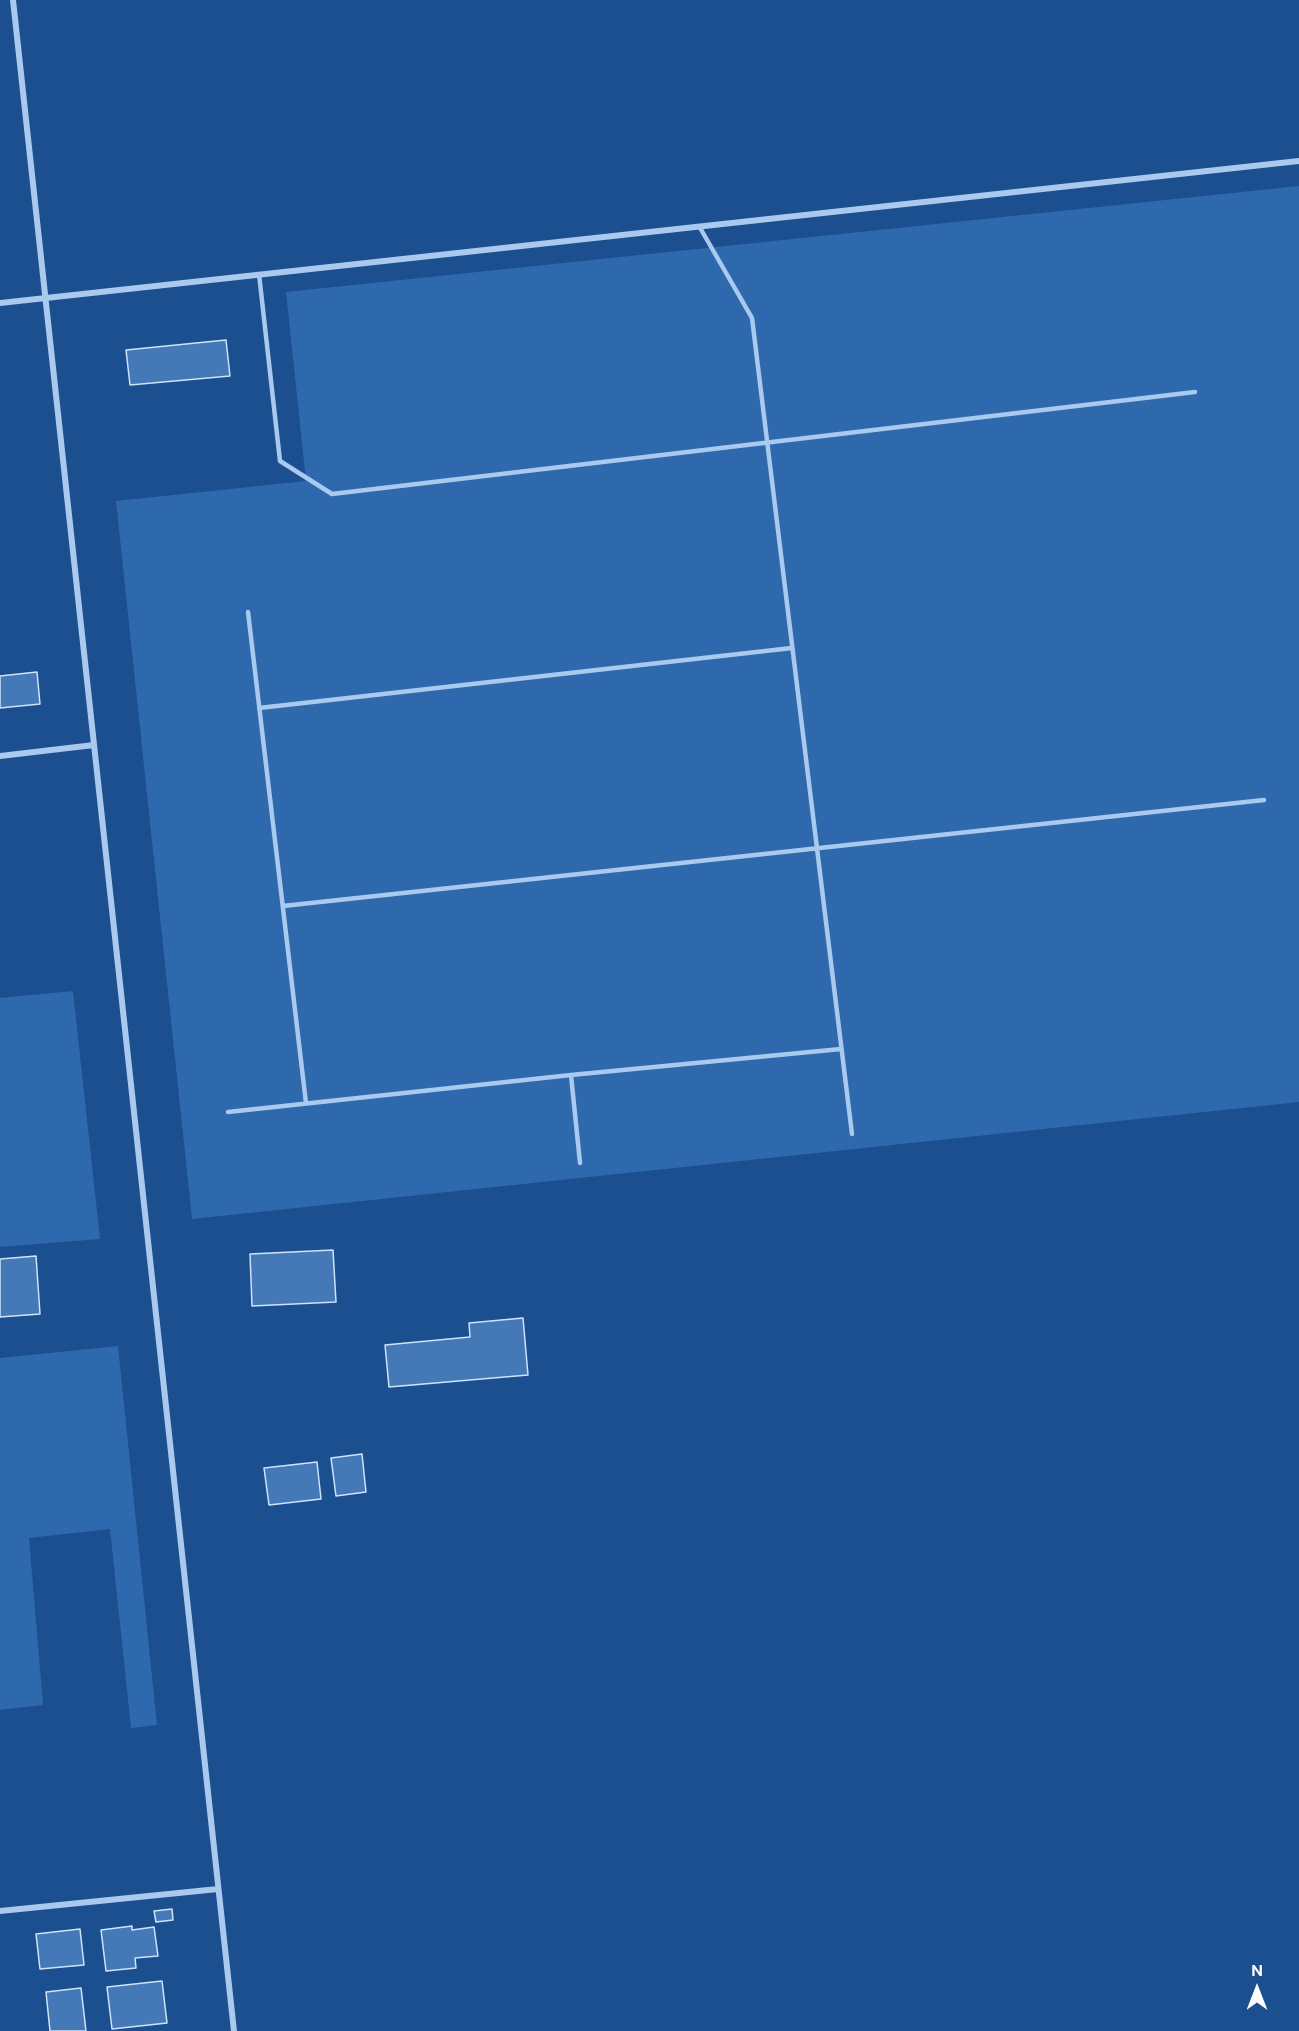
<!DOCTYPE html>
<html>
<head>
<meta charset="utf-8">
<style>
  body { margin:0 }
  #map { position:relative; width:1299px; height:2031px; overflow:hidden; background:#1b4f8f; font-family:"DM Sans",sans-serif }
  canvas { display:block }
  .north { position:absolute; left:1227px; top:1959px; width:60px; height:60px; -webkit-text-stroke:4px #1b4f8f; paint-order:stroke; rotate:0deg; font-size:16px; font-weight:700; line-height:24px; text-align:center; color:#fff }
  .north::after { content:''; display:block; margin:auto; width:21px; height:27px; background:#fff; clip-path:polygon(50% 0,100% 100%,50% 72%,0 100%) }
</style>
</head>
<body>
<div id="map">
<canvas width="1299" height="2031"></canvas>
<div class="north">N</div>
</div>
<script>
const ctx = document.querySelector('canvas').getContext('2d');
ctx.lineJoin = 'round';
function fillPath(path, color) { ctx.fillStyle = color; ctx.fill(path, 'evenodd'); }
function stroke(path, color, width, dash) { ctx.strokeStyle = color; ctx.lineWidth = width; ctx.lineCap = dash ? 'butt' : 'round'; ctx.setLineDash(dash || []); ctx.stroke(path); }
const green = new Path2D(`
  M1299,186v916l-1107,117 -76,-718 190,-20 -20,-189z
  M73,991l27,248 -100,8v-249z
  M118,1346l39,379 -26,3 -21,-199 -81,9 14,167 -43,5v-352z`);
const building = new Path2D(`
  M226,340l4,36 -100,9 -4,-35z
  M37,672l3,32 -40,4v-32z
  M333,1250l3,52 -84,4 -2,-52z
  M36,1256l4,58 -40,3v-58z
  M523,1318l5,57 -139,12 -4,-42 85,-8 -1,-14z
  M362,1454l4,38 -30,4 -5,-38z
  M317,1462l4,37 -52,6 -5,-37z
  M172,1909l1,11 -17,2 -2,-11z
  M132,1926v4l22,-3 4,29 -23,2 1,10 -30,3 -5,-41z
  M80,1929l4,36 -44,4 -4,-35z
  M162,1981l5,42 -55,6 -5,-42z
  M81,1988l5,43h-36l-4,-39z`);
const service = new Path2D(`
  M699,226l53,92 100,816
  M259,274l21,187 52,33 863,-102
  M248,612l58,491
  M259,708l533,-60
  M283,906l981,-106
  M228,1112l343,-37
  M580,1163l-9,-88 270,-26`);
const minor = new Path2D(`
  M13,0l221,2031
  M0,303l1299,-142
  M0,756l94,-11
  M0,1911l218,-22`);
fillPath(green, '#2e69ad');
fillPath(building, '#4478b7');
stroke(building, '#cfe3fa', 1.5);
stroke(service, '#a9c9ee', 4.5);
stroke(minor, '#a9c9ee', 6);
</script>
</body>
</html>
